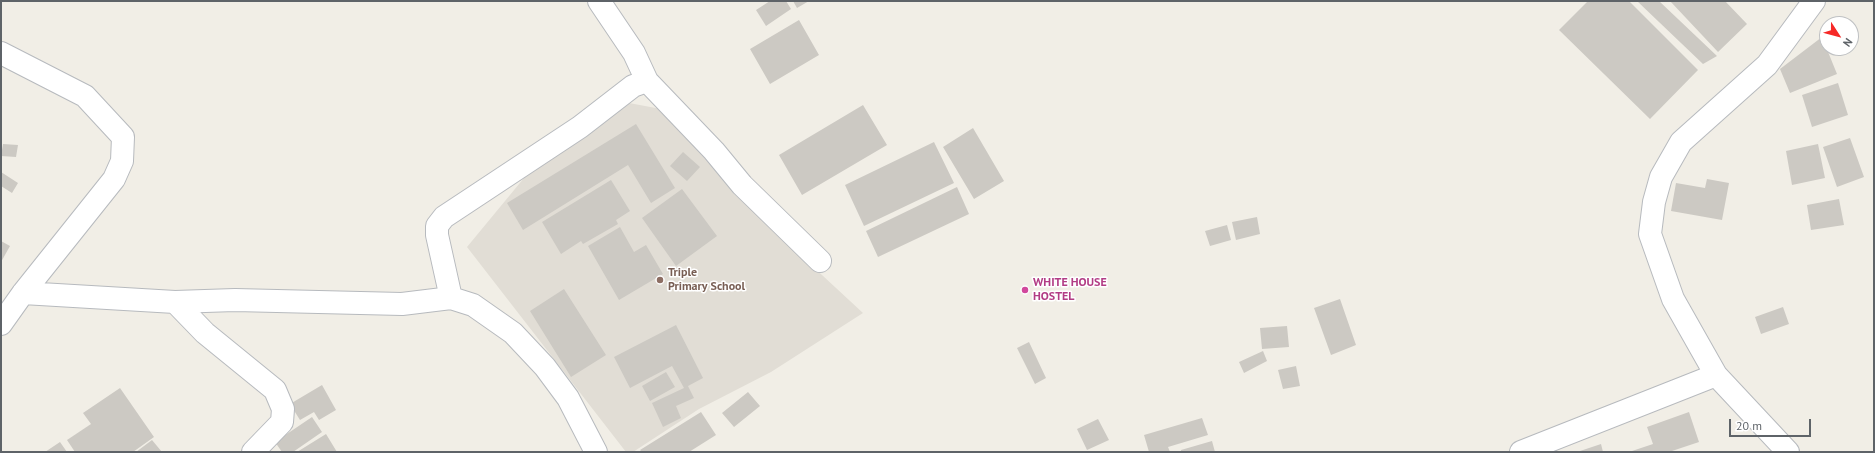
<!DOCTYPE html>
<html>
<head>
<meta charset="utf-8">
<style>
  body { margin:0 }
  #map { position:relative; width:1875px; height:453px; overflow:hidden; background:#f1eee6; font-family:"PT Sans",sans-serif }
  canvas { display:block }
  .frame { position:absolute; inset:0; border:2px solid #5e6368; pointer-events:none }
  .north { position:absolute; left:1819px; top:16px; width:40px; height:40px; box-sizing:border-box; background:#fff; border:1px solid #bfc1c3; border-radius:50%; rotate:126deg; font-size:11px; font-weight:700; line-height:16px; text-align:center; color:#5e6368 }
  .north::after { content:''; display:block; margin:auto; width:14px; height:18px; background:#f62927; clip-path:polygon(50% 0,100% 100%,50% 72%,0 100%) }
  .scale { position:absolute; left:1729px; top:419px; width:82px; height:18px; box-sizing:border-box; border:2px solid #5e6368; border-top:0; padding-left:5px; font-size:12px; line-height:14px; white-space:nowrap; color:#5e6368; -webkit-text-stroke:3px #fff; paint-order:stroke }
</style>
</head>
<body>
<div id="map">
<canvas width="1875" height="453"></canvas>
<div class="frame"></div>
<div class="north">N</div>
<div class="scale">20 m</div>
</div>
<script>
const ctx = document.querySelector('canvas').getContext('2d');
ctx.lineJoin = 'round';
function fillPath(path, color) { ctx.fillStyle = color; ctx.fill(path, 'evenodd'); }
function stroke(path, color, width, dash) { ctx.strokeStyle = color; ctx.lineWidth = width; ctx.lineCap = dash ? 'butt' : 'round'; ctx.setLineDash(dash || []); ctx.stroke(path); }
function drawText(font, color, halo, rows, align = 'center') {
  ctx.font = font + ' "PT Sans",sans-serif'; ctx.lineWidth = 3; ctx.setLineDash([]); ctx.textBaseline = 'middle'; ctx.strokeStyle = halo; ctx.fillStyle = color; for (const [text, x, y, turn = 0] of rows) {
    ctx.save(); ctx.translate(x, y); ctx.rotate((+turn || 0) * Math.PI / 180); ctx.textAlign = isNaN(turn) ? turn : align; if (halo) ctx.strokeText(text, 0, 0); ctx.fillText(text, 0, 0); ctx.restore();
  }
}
const education = new Path2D(`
  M613,100l48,9 93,103 109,101 -92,59 -72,37 -66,43h-7l-159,-205 76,-92z`);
const building = new Path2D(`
  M770,1h16l5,8 -25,17 -10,-16z
  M793,1h16l-12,7z
  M1588,1h41l69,69 -48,49 -91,-89z
  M1637,1h22l58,55 -14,8z
  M1670,1h55l22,23 -29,28z
  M799,20l20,35 -49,29 -20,-35z
  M1822,37l15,37 -47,19 -10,-24z
  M1838,83l10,32 -36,12 -10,-32z
  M863,105l24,40 -85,50 -23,-40z
  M636,124l39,64 -24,15 -23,-38 -105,65 -16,-27z
  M973,128l31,53 -30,18 -31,-52z
  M1850,138l14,39 -27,10 -14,-40z
  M934,142l20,41 -90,43 -19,-41z
  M3,144l15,1 -2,12 -15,-1z
  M1818,144l7,34 -33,7 -6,-34z
  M683,152l17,15 -13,14 -17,-15z
  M1,172l17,11 -6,10 -11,-7z
  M1707,179l22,4 -7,37 -51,-9 5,-28 29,5z
  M611,180l19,31 -14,9 2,4 -35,20 -2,-3 -20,13 -19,-32z
  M957,187l12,27 -91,43 -12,-26z
  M682,189l35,47 -41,30 -34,-48z
  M1839,199l5,26 -33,5 -4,-25z
  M1257,217l3,17 -24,6 -4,-18z
  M1227,225l4,15 -21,6 -5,-15z
  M620,227l14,25 12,-7 17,29 -44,26 -31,-54z
  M1,241l9,5 -9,16z
  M564,289l42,66 -35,22 -41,-66z
  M1340,299l16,46 -25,10 -17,-47z
  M1783,307l6,17 -28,10 -6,-17z
  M676,325l27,53 -15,8 6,12 -18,8 5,12 -18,9 -11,-24 32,-15 -12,-22 -42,22 -16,-31z
  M1287,326l2,21 -27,2 -2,-21z
  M1029,342l17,36 -11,6 -18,-36z
  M1263,351l4,10 -23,12 -5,-11z
  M1296,366l4,20 -17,3 -5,-19z
  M666,372l9,15 -25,14 -8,-15z
  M322,385l14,25 -17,10 -5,-8 -14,8 -10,-16z
  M120,388l34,49 -21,15h-58l-8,-12 24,-16 -8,-11z
  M748,392l12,14 -26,21 -12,-14z
  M701,412l15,23 -27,17h-47l-2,-2z
  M1689,412l10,30 -30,10h-40l24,-8 -6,-17z
  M312,417l10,15 -29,20h-11l-7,-10z
  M1202,418l6,17 -40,12 2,5h-21l-5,-17z
  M1098,419l11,21 -22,10 -10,-21z
  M326,434l11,18h-40z
  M152,440l10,12h-26z
  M1212,441l3,11h-34v-2z
  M60,442l7,10h-22z
  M1601,444l2,8h-26z`);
const minor = new Path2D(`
  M599,1l35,52 13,28 67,70 28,34 78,76
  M1,53l84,43 38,41 -1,24 -8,18 -91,114 -22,31
  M23,293l152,9 60,-2 167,4 49,-6 22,7 40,28 32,34 23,31 28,54
  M451,298l-14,-63v-9l7,-9 136,-90 53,-41 14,-5
  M175,302l30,31 70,57 8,19 -1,13 -29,30
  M1521,452l195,-77
  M1788,452l-72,-77 -43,-76 -23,-65 4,-32 7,-25 20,-35 86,-77 47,-64`);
const markers = [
  [660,280,4,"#8d6e63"],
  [1025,290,4,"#d1479c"]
];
const educationNames = [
  ["Triple",668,273],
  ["Primary School",668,287]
];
const hotelNames = [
  ["WHITE HOUSE",1033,283],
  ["HOSTEL",1033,297]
];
fillPath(education, '#e1ddd5');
fillPath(building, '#ccc9c3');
stroke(minor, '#b7babe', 24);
stroke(minor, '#fff', 22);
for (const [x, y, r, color] of markers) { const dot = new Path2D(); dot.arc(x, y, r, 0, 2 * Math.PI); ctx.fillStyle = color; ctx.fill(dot); stroke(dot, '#fff', 1.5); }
drawText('bold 12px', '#785e54', '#fff', educationNames, 'left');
drawText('bold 12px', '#b23c85', '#fff', hotelNames, 'left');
</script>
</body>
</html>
